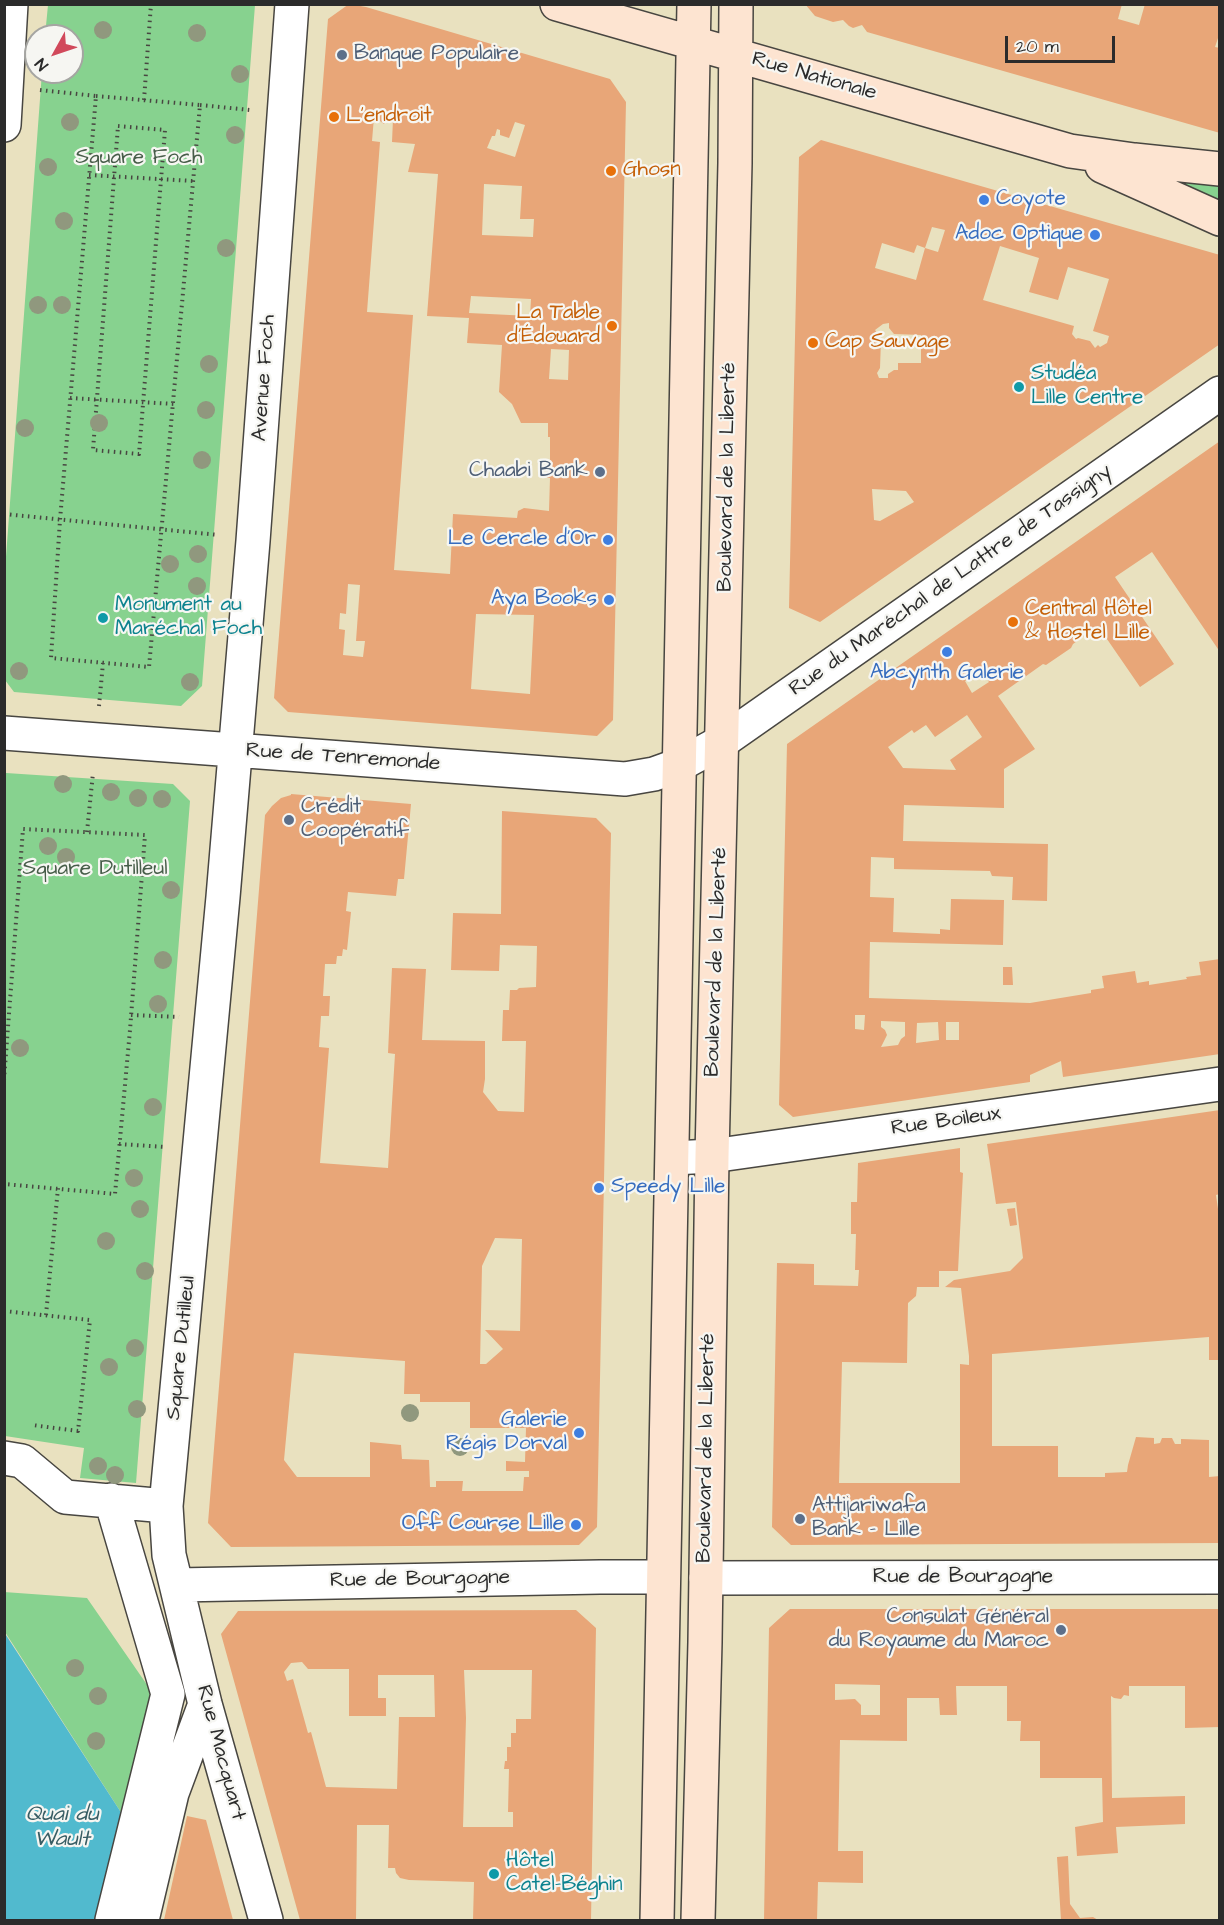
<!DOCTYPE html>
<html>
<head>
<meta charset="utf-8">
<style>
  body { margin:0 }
  #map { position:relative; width:1224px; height:1925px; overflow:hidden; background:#e9e1bf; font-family:"Architects Daughter",sans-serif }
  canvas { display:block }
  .frame { position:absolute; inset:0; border:6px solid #2b2b2b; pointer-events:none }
  .north { position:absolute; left:24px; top:24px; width:60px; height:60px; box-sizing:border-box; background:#f6f6f2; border:2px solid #a5a5a2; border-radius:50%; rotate:230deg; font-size:16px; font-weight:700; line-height:24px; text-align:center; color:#2b2b2b }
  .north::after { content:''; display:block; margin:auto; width:21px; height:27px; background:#d1495b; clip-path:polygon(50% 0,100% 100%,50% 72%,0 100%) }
  .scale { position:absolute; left:1005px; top:36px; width:110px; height:27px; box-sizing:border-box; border:3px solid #2b2b2b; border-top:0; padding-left:8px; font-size:18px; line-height:21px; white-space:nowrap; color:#2b2b2b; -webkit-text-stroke:4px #f6f6f2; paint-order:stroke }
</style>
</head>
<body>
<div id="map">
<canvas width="1224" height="1925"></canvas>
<div class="frame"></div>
<div class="north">N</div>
<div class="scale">20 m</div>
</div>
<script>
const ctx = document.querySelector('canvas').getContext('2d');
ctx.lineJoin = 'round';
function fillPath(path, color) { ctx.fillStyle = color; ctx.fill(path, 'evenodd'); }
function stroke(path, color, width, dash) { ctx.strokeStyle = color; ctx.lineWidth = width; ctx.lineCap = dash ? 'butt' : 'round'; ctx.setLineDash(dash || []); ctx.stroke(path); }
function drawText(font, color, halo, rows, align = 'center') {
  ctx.font = font + ' "Architects Daughter",sans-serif'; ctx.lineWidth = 4.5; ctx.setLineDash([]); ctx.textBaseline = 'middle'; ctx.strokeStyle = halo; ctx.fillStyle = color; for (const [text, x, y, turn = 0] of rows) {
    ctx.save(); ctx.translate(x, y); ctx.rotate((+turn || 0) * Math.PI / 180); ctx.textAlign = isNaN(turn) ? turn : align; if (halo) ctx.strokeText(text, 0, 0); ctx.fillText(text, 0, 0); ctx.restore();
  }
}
const green = new Path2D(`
  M48,5h207l-53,681 -21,20 -167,-14 -9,-12v-110l37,-498h30v-36h-27z
  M1169,174l50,5v28l-50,-21z
  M6,773l167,11 17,17 -54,682 -56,-5 4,-30 -79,-12 -1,-662z
  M4,1592l83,6 65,94 -28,125 -119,-185z`);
const water = new Path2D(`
  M4,1632l120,185 -24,103h-95z`);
const building = new Path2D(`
  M349,4l17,3 244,72 16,23 -13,618 -16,16 -309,-24 -14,-14 54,-679zM374,117l5,1 1,3 4,3 5,-6 4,1 -1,23 23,2 -7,28 30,2 -11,142 42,2 -2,25 35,2 -3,47 13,12 9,19h27v14h2v25h-3v16h3l-1,33 -25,-3 -6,3 -1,7 -64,-4 -3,60 -56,-4 19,-255 -46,-3 13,-170 -8,-1zM515,122l10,3 -10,32 -28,-9 5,-12h3l2,-7 3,1v5l9,3zM484,184l38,2 -2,33h14l-1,18 -51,-2zM471,296l60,3 -1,17 -61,-3zM551,349l18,1 -1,30 -19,-1zM348,584l12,1 -4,56h9l-2,16 -20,-2 2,-25 -6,-1 1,-16 6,1zM476,614l58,1 -4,79 -59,-5z
  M805,4h317l-4,15 21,6 6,-21h75v28l-5,15 5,1v85l-353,-101 -5,-7 -9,3 -4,-2 -6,-6 -10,2 -18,-6z
  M821,140l399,115v89l-400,278 -31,-14 10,-451zM932,227l13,3 -7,22 -13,-4zM882,243l32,10 3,-8 8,3 -9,32 -41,-12zM1000,246l39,12 -10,34 29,8 10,-33 41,12 -16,52 16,5 -2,7 -7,4 -2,-2 -3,3 -5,-7 -12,-3 -2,1 -4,-5 2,-8 -91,-26zM889,323v5l5,6 27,1v28h-23v7h-4l-6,4v4h-9l-2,-5 3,-5 1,-29 -6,-9 8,-6zM872,489l34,2 8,11 -34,19 -6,-1z
  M1220,441v211l-68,-100 -37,25 59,87 -34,23 -42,-61 -25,18 -2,4 -25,17 -3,-1 -45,32 37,53 -31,20v39l-100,-3 -1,36 145,3 -1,57 -35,-1 1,-23 -21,-1 -2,-5 -96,-2v-11l-23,-1 -1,40 24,1 -1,34 47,2v-5l10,1 1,-31 53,1 -1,45 -133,-3 -1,56 161,5 61,-10v-3l13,-2 -2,-12 33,-5 2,12 12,-2v4l38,-6 -1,-2 15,-2 -2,-13 21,-3v95l-157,23 -2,-16 -31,14v7l-237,35 -14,-12 8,-361zM981,671l8,11 -17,11 -7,-12zM967,715l15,22 -32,23 6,10 -53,-2 -15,-21 24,-17 2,3 12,-8 9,12zM855,1015h10l-1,15 -9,-1zM881,1021l24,1v14l-4,3 -3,6 -17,2 6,-12 -2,-5 -4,-3zM938,1022l1,18 -23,3 1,-20zM946,1022h13v18h-13z
  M291,794l120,10 -7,75h-6l-2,17 -48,-4 -2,19 5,1 -4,38 -4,-1 -1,7h-5l-1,8h-11l-2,32h7l-1,20h-8l-2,31 10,1 -9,115 68,5 7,-114 -7,-1 4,-85 34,1 -4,71 63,1v38l-2,13 15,19 26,1 2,-71h-24l1,-31h6l1,-20h7l2,-2 17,-1 1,-41 -37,-1 -1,26 -48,-1 2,-57 48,1 1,-103 94,7 15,15 -14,694 -18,18 -348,2 -23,-24 57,-708 7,-9 9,-8 10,-3zM495,1238l27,1 -2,92 -35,-1 18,19 -17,15h-6l2,-98zM294,1353l111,8 -1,33h16v8h50v26h56l-1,34 -19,-1v10h23v6h-5l-1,14h-61l1,-10h-27v6h-6l-1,-27 -27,-1 -1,-14 -31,-3v35h-73l-13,-17z
  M1003,967h9l1,18h-10z
  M1220,1110v84l-4,1 4,28v137h-11v-23l-217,17v92h66v31h47v-4l22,-1 1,-7 8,-28 18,1v6l6,-1 2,-5h10l3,6h6v-5l28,1v37l11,-1v67l-429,2 -19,-18 5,-264 37,1v21l44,1 1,-16h-4l1,-36h-5v-32h6l1,-39 102,-15v24l3,1 -5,98h-19v16h-22l-1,9 -8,7 -1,60 -65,-1 -3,121h121v-119l9,1v-9l-8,-68 -16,-1 9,-7 56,-9 13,-13 -7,-56 -20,2 -9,-60z
  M1015,1208l2,17 -7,1 -3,-17z
  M790,1609h430v118l-35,1v-42h-56v10l-5,-1 -3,4 -7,-1 -3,-2 1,102 73,-2v28l-69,3 2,26 -41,3 -2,-29 28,-5 -1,-44h-62v-37h-20l1,-20h-14v-35h-51l1,29h-17l-1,-17h-32v43l-67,-1 -2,111h25v32l-45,-1 -1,38h-53l5,-292zM835,1684l45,1v30h-19v-10l-6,-6 -20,1z
  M576,1610l20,18 -5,292h-118l1,-38 -65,-2 -9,-2 -4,-5 -1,-5h-7l1,-43h-32l-1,95h-56l-79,-286 17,-23zM302,1662l6,7h41v47h37v-18h-8v-23h56l1,42h-36l-2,72 -71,-2 -15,-55 -3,1 -15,-54 -6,2 -3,-9 7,-9zM464,1670h68l-1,49h-15v14h-5v14h-4v14h-2l-1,8h5l-1,43h5v15h-50l3,-109z
  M187,1816l19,4 27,100h-69z
  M1068,1856l2,48 10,14 13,-1 5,3h-37l-4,-63z`);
const path = new Path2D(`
  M40,90l56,6
  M96,96l104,9 -51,562 -98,-9 9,-138z
  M144,100l7,-96
  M200,105l50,5
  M118,126l47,4 -26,324 -46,-4z
  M89,175l104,6
  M70,398l104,6
  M4,514l215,21
  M99,706l4,-43
  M87,832l6,-59
  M131,1015l48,2
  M4,1080l19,-251 122,6 -15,195 -15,164 -111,-10
  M119,1144l47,3
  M4,1311l86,9 -12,111 -46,-6
  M46,1315l12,-127`);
const street = new Path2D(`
  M4,125l7,-121
  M4,733l621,46 29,-5 25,-9 44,-24 497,-348
  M673,1158l39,-2 508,-72
  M4,1458l18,3 43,36 101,9
  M111,1500l57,194 -56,226
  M706,1578l514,-1
  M177,1585l423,-8h63
  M142,1920l30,-127 33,-89
  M266,1920l-61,-216 -36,-149 -3,-49c32,-322 61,-643 87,-965 14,-179 26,-358 39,-537`);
const secondary = new Path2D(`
  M557,4l513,147 64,9 86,9
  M1102,166l118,53
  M657,1920c11,-638 25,-1277 37,-1916
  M698,1920l7,-278 7,-486 23,-993 1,-159`);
const trees = [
  [103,30],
  [197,33],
  [240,74],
  [70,122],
  [235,135],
  [48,167],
  [64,221],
  [226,248],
  [38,305],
  [62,305],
  [209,364],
  [206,410],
  [99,423],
  [25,428],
  [202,460],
  [198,554],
  [170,564],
  [197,586],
  [19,671],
  [190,682],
  [63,784],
  [111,792],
  [138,798],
  [162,799],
  [48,846],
  [66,857],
  [171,890],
  [163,960],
  [158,1004],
  [20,1048],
  [153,1107],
  [134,1178],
  [140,1209],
  [106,1241],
  [145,1271],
  [135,1348],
  [109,1367],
  [137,1409],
  [410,1413],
  [460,1447],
  [98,1466],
  [115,1475],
  [75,1668],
  [98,1696],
  [96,1741]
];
const markers = [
  [342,55,6,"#5c6f8a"],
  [334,117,6,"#e8710a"],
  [611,171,6,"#e8710a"],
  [984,200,6,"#3f7fe0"],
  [1095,235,6,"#3f7fe0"],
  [612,326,6,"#e8710a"],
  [813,343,6,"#e8710a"],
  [1019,387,6,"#0f9aa8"],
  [600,472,6,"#5c6f8a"],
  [608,540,6,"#3f7fe0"],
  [609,600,6,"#3f7fe0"],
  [103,618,6,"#0f9aa8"],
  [1013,622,6,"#e8710a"],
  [947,652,6,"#3f7fe0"],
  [289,820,6,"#5c6f8a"],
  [599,1188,6,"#3f7fe0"],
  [579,1433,6,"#3f7fe0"],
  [800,1519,6,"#5c6f8a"],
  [576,1525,6,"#3f7fe0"],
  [1061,1630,6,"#5c6f8a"],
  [494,1874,6,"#0f9aa8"]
];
const serviceNames = [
  ["Banque Populaire",354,55],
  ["Chaabi Bank",588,472,"right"],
  ["Crédit",301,808],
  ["Coopératif",301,832],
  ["Attijariwafa",812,1507],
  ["Bank - Lille",812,1531],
  ["Consulat Général",1049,1618,"right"],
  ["du Royaume du Maroc",1049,1642,"right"]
];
const streetNames = [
  ["Rue Nationale",814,77,16],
  ["Avenue Foch",265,378,-86],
  ["Boulevard de la Liberté",728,477,-89],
  ["Rue du Maréchal de Lattre de Tassigny",951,581,-35],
  ["Rue de Tenremonde",343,758,4],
  ["Boulevard de la Liberté",717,962,-88],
  ["Rue Boileux",946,1122,-8],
  ["Square Dutilleul",182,1348,-84],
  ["Boulevard de la Liberté",707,1448,-89],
  ["Rue de Bourgogne",963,1578],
  ["Rue de Bourgogne",420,1580,-1],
  ["Rue Macquart",220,1753,75]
];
const foodNames = [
  ["L'endroit",346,117],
  ["Ghosn",623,171],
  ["La Table",600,314,"right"],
  ["d'Édouard",600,338,"right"],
  ["Cap Sauvage",825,343],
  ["Central Hôtel",1025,610],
  ["& Hostel Lille",1025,634]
];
const parkNames = [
  ["Square Foch",139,159],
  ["Square Dutilleul",95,870]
];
const shopNames = [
  ["Coyote",996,200,"left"],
  ["Adoc Optique",1083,235],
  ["Le Cercle d’Or",596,540],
  ["Aya Books",597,600],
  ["Abcynth Galerie",947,674,"center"],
  ["Speedy Lille",611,1188,"left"],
  ["Galerie",567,1421],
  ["Régis Dorval",567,1445],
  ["Off Course Lille",564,1525]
];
const cultureNames = [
  ["Studéa",1031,375],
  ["Lille Centre",1031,399],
  ["Monument au",115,606],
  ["Maréchal Foch",115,630],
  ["Hôtel",506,1862],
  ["Catel-Béghin",506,1886]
];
const waterNames = [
  ["Quai du",62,1815],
  ["Wault",62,1840]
];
fillPath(green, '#87d28f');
fillPath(water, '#51bace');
fillPath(building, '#e8a678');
stroke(street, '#484641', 36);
stroke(secondary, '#484641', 36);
stroke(path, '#484641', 4, [1.5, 4.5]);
stroke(street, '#fff', 33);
stroke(secondary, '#fde4d1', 33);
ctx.fillStyle = '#90987e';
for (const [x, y] of trees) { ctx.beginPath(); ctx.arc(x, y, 9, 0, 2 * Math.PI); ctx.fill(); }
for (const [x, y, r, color] of markers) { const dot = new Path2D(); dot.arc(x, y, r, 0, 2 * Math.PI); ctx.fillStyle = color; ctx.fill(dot); stroke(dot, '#f6f6f2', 2); }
drawText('21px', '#4e5e75', '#f6f6f2', serviceNames, 'left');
drawText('21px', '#2b2b2b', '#f6f6f2', streetNames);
drawText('21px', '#c56008', '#f6f6f2', foodNames, 'left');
drawText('21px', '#475d49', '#f6f6f2', parkNames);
drawText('21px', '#366cbe', '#f6f6f2', shopNames, 'right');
drawText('21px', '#0d838f', '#f6f6f2', cultureNames, 'left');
drawText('italic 22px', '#385d64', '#f6f6f2', waterNames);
</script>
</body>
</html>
